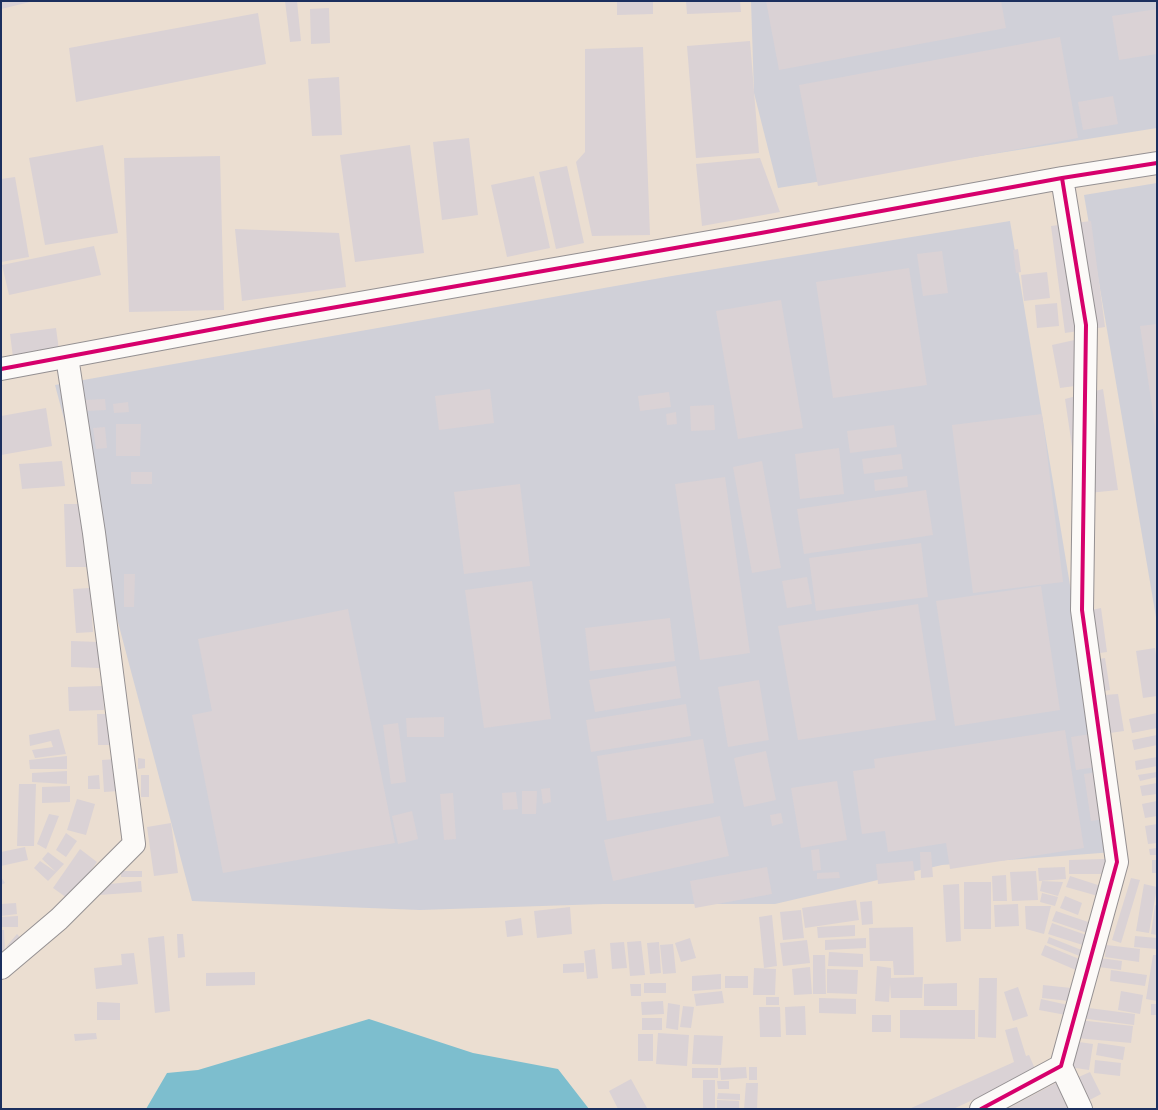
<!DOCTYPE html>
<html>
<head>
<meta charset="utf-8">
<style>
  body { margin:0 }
  #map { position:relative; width:1158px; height:1110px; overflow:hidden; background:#ebded1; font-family:Mali,sans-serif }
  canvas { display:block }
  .frame { position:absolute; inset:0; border:2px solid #1b2f5e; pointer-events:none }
</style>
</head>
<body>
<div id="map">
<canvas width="1158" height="1110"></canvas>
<div class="frame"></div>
</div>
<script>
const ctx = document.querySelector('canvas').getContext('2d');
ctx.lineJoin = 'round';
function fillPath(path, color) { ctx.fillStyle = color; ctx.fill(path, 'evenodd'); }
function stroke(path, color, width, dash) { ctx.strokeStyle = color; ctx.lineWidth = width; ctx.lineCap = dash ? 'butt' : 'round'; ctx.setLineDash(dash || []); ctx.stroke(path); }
const industrial = new Path2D(`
  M751,1h406v127l-379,60 -24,-95z
  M1157,183v440l-73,-428z
  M1010,221l104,631 -172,13 -167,39h-172l-183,6 -228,-9 -137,-516 617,-109z`);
const water = new Path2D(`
  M369,1019l104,34 85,16 31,40h-443l21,-36 31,-3z`);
const building = new Path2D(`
  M1,1h29v1l-29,7z
  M285,1h12l4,40 -11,1z
  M617,1h36v13l-36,1z
  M686,1h54l1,11 -54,2z
  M766,1h235l5,27 -227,42z
  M329,8l1,35 -19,1 -1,-35z
  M1157,9v45l-38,6 -7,-44z
  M258,13l8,51 -190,38 -7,-54z
  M1060,37l18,101 -260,48 -19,-101z
  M750,41l9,112 -63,5 -9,-112z
  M643,47l7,188 -58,1 -16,-74 9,-10v-103z
  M339,77l3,58 -30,1 -4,-57z
  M1113,96l5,28 -35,6 -5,-28z
  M469,138l9,77 -36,5 -9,-78z
  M103,145l15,88 -73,12 -16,-87z
  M410,145l14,108 -69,9 -15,-107z
  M220,156l4,154 -95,2 -5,-154z
  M760,158l20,54 -78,14 -6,-62z
  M567,166l17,77 -28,6 -17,-77z
  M534,176l16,72 -43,9 -16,-72z
  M15,177l14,80 -28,5v-83z
  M1091,221l14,106 -40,6 -14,-107z
  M235,229l104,4 7,54 -104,14z
  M94,246l7,29 -92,20 -7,-30z
  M1018,249l3,23 -5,1 -3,-23z
  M942,251l6,42 -25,3 -6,-42z
  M909,268l18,117 -94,13 -17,-116z
  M1047,272l3,26 -26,3 -3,-26z
  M781,300l22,128 -65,11 -22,-128z
  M1057,303l2,23 -22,2 -2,-23z
  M1157,324v109h-1l-16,-107z
  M56,328l3,22 -46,7 -3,-23z
  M1088,337l9,46 -37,5 -8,-43z
  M490,389l4,34 -55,7 -4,-34z
  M1103,389l15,101 -39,4 -14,-95z
  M669,392l2,15 -31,4 -2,-15z
  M105,399l1,11 -20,1 -1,-11z
  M128,402l1,10 -15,1 -1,-9z
  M714,405l1,25 -24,1 -1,-25z
  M46,408l6,38 -51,9v-39z
  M676,412l1,12 -10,1 -1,-11z
  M1042,414l21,168 -90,11 -21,-168z
  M116,424h25l-1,32h-24z
  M894,425l3,22 -47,6 -3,-22z
  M105,427l2,21 -11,1 -3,-21z
  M839,448l5,46 -44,5 -5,-45z
  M901,454l2,15 -39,5 -2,-15z
  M62,461l3,25 -43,3 -3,-25z
  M762,461l19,107 -29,5 -19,-106z
  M131,472h21v12h-21z
  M907,476l1,11 -33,4 -1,-11z
  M725,477l25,176 -50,7 -25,-176z
  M520,484l10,82 -66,8 -10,-82z
  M926,490l7,45 -129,19 -7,-45z
  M64,504h23l1,63h-22z
  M921,543l7,54 -112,14 -7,-53z
  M124,574h11l-1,33h-10z
  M807,577l5,27 -25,4 -5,-27z
  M532,581l19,138 -67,9 -19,-138z
  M1041,586l19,124 -105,16 -19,-125z
  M90,588l3,44 -17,1 -3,-44z
  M918,604l18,116 -138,20 -20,-114z
  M1101,608l6,44 -14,2 -6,-43z
  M348,609l47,234 -172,30 -31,-158 20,-4 -14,-72z
  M670,618l5,43 -85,10 -5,-43z
  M71,641l28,1v26l-28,-1z
  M1155,648l2,14v34l-14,2 -7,-47z
  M1105,658l5,32 -12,2 -5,-32z
  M676,666l5,32 -86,14 -6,-32z
  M759,680l10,60 -41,7 -10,-60z
  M103,686l1,24 -35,1 -1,-24z
  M1118,694l6,37 -14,2 -6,-38z
  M686,704l5,32 -100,16 -5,-32z
  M1157,713v15l-25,5 -3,-14z
  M97,714h15v31h-14z
  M444,717v20h-37l-1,-19z
  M398,723l8,59 -15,2 -8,-59z
  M59,729l7,25 -31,4 -3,-8 21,-3 -2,-6 -21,5 -1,-11z
  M1065,730l19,118 -134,21 -4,-26 -58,9 -3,-21 -23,3 -9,-63 22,-3 -1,-9z
  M1091,734l5,33 -20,3 -5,-33z
  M1157,735v10l-23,5 -2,-10z
  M703,739l11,64 -107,18 -10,-65z
  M766,751l10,49 -32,7 -10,-49z
  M67,756v13h-37l-1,-9z
  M1157,757v9l-21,4 -1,-9z
  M138,758l7,1v9l-7,1z
  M116,759l3,32 -15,1 -2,-32z
  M67,771v13l-35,-2v-9z
  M1098,772l7,47 -14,2 -7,-47z
  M1157,772v5l-17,4 -2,-6z
  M99,775l1,14h-12v-13z
  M141,775h8v22h-8z
  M837,781l10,59 -46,8 -10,-60z
  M1157,783v11l-15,2 -2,-10z
  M19,784h17l-2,62h-17z
  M70,786v16l-28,1v-16z
  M550,788l1,14 -8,2 -2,-15z
  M522,791h15l-1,23h-14z
  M516,792l2,17 -15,1 -1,-17z
  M453,793l3,46 -12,1 -4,-46z
  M77,799l18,5 -9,31 -19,-5z
  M1157,801v15l-12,2 -3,-14z
  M412,811l6,28 -20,5 -6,-28z
  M781,813l2,10 -11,3 -2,-11z
  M49,814l10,2 -13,33 -9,-5z
  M720,816l9,40 -116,25 -9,-41z
  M171,823l7,50 -24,3 -7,-49z
  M1157,824v19l-9,1 -3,-18z
  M66,833l11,8 -11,16 -10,-7z
  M25,847l3,13 -27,6v-14z
  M1157,848v7h-7l-1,-6z
  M80,849l17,13 -27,38 -17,-12z
  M819,849l2,21 -8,1 -2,-21z
  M48,852l16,12 -16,17 -14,-13 6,-7 16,11 -14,-13z
  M920,852h11l2,25 -12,1z
  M1105,859l1,15h-37v-14z
  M1152,860h5v13h-5z
  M913,861l2,19 -37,4 -2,-20z
  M767,867l5,27 -77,14 -5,-27z
  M1065,867l1,12 -27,2 -1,-13z
  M121,871h21v6h-21z
  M1036,871l2,29 -26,1 -2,-29z
  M839,872l1,6 -23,1v-6z
  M1006,875l1,26h-14l-1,-25z
  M1070,876l31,10 -3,10 -32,-9z
  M1,877l4,6 -4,2z
  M1131,878l9,2 -19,63 -9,-3z
  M141,881l1,11 -43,3v-10z
  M1042,881l21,1 -5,14 -18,-5z
  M964,882h27v47h-27z
  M959,884l2,57 -15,1 -3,-57z
  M1144,884l13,3 -8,46 -13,-2z
  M1042,893l16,4 -3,9 -15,-4z
  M1065,896l17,7 -4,12 -18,-7z
  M856,900l3,20 -54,8 -3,-20z
  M872,901l1,23 -11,1 -2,-23z
  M16,903l1,11 -16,2v-12z
  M1018,904l1,22 -24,1 -1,-22z
  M1155,905l2,1v29l-6,-1z
  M1025,906h26l-7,28 -18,-5z
  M570,907l2,27 -35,4 -3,-27z
  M801,910l3,28 -21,2 -3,-28z
  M1056,911l41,14 -4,10 -41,-14z
  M772,915l5,51 -13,2 -5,-51z
  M18,916v11h-17v-10z
  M521,918l2,17 -16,2 -2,-16z
  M1052,923l40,14 -3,10 -41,-13z
  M855,925v11l-37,2 -1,-11z
  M913,927l1,48h-20l-1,-14h-23l-1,-33z
  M1,930h3l1,23h-4z
  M17,934l5,5 -11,12 -5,-4z
  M177,934h6l2,23 -7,1z
  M164,936l6,75 -15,2 -7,-75z
  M1135,936l22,2v11l-23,-2z
  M1049,937l45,18 -2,6 -45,-18z
  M690,938l6,20 -15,4 -6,-19z
  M866,938v10l-41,2v-10z
  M807,940l3,23 -27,3 -3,-23z
  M641,941l4,34 -15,1 -3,-34z
  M624,942l3,26 -15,1 -2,-26z
  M659,942l2,31 -11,1 -3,-31z
  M673,944l3,29 -13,1 -3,-29z
  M1045,945l44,18 -4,11 -44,-19z
  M1106,945l34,4 -1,13 -34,-5z
  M595,949l3,29 -11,1 -3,-28z
  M829,952l34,2v13l-35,-1z
  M134,953l4,31 -42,5 -2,-21 28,-3 -1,-11z
  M813,955h12l1,39h-13z
  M1153,955h4v46l-11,-2z
  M1100,958l22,3 -1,9 -22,-3z
  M584,963v9l-21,1v-9z
  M877,966l14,2v10l32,-1 -1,21h-31l-1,-14 -1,18 -14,-1z
  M810,967l2,27 -18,1 -2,-26z
  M754,968l22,1 -1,26h-22z
  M827,969l31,1 -1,24 -30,-1z
  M1111,970l36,5 -2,11 -35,-5z
  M255,972v13l-49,1v-13z
  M721,974v15l-29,2v-15z
  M725,976h23v12h-23z
  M979,978h18l-1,60 -18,-1z
  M644,983h22v10h-22z
  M957,983v23h-33v-22z
  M630,984h11v12h-10z
  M1043,985l28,3 -2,13 -27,-3z
  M1018,987l10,29 -15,5 -9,-29z
  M722,991l2,12 -28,3 -2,-12z
  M1121,991l22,4 -3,19 -22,-4z
  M766,997h13v8h-13z
  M819,998l37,1v15l-37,-1z
  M1041,999l27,6 -2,10 -27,-5z
  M663,1001l1,13 -22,1 -1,-13z
  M97,1002l23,1v17h-23z
  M668,1003l12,2 -2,25 -12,-2z
  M1151,1004h6v11h-6z
  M683,1006l11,1 -3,21 -11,-1z
  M805,1006l1,29h-20l-1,-28z
  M759,1007h21l1,30h-21z
  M1081,1007l54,7 -1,11 -54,-7z
  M900,1010h75v29l-75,-1z
  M872,1015h19v17h-19z
  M642,1018h20v12h-20z
  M1078,1020l55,6 -2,17 -55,-5z
  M1017,1027l9,29 3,-1 7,16 -83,38h-44l105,-47 -9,-32z
  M96,1033l1,6 -22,2 -1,-7z
  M658,1033l31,2 -2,31 -31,-2z
  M638,1034h15v27h-15z
  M694,1035l29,1 -2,29 -29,-1z
  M1072,1041l21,3 -4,26 -20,-3z
  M1098,1043l27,4 -2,13 -27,-5z
  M1095,1060l26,3 -1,13 -26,-3z
  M746,1067l1,11 -26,2 -1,-12z
  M749,1067h8v13h-8z
  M692,1068h26v10h-26z
  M1090,1072l11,22 -15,8 -12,-23z
  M631,1079l16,29 -2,1h-27l-9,-18z
  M1063,1079l15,30h-68l-1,-1z
  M703,1080h12v29h-12z
  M717,1081h12v8h-11z
  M746,1083h12l-1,26h-13z
  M718,1093l22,1v6l-23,-1z
  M717,1100l22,1v8h-22z`);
const minor = new Path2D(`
  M1,369l267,-50 493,-86 301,-55 95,-15
  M1,968l58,-49 75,-75 -40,-311 -27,-176
  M1061,1066l20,43
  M981,1109l80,-43 56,-204 -35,-252 4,-285 -24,-147`);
const cycleway = new Path2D(`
  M1,369l267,-50 493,-86 301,-55 95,-15
  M981,1109l80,-43 56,-204 -35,-252 4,-285 -24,-147`);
fillPath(industrial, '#d0d0d8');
fillPath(water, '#7dbece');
fillPath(building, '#dad2d5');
stroke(minor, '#949092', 24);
stroke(minor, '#fcfaf8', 22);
stroke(cycleway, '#d6006c', 4);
</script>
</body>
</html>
